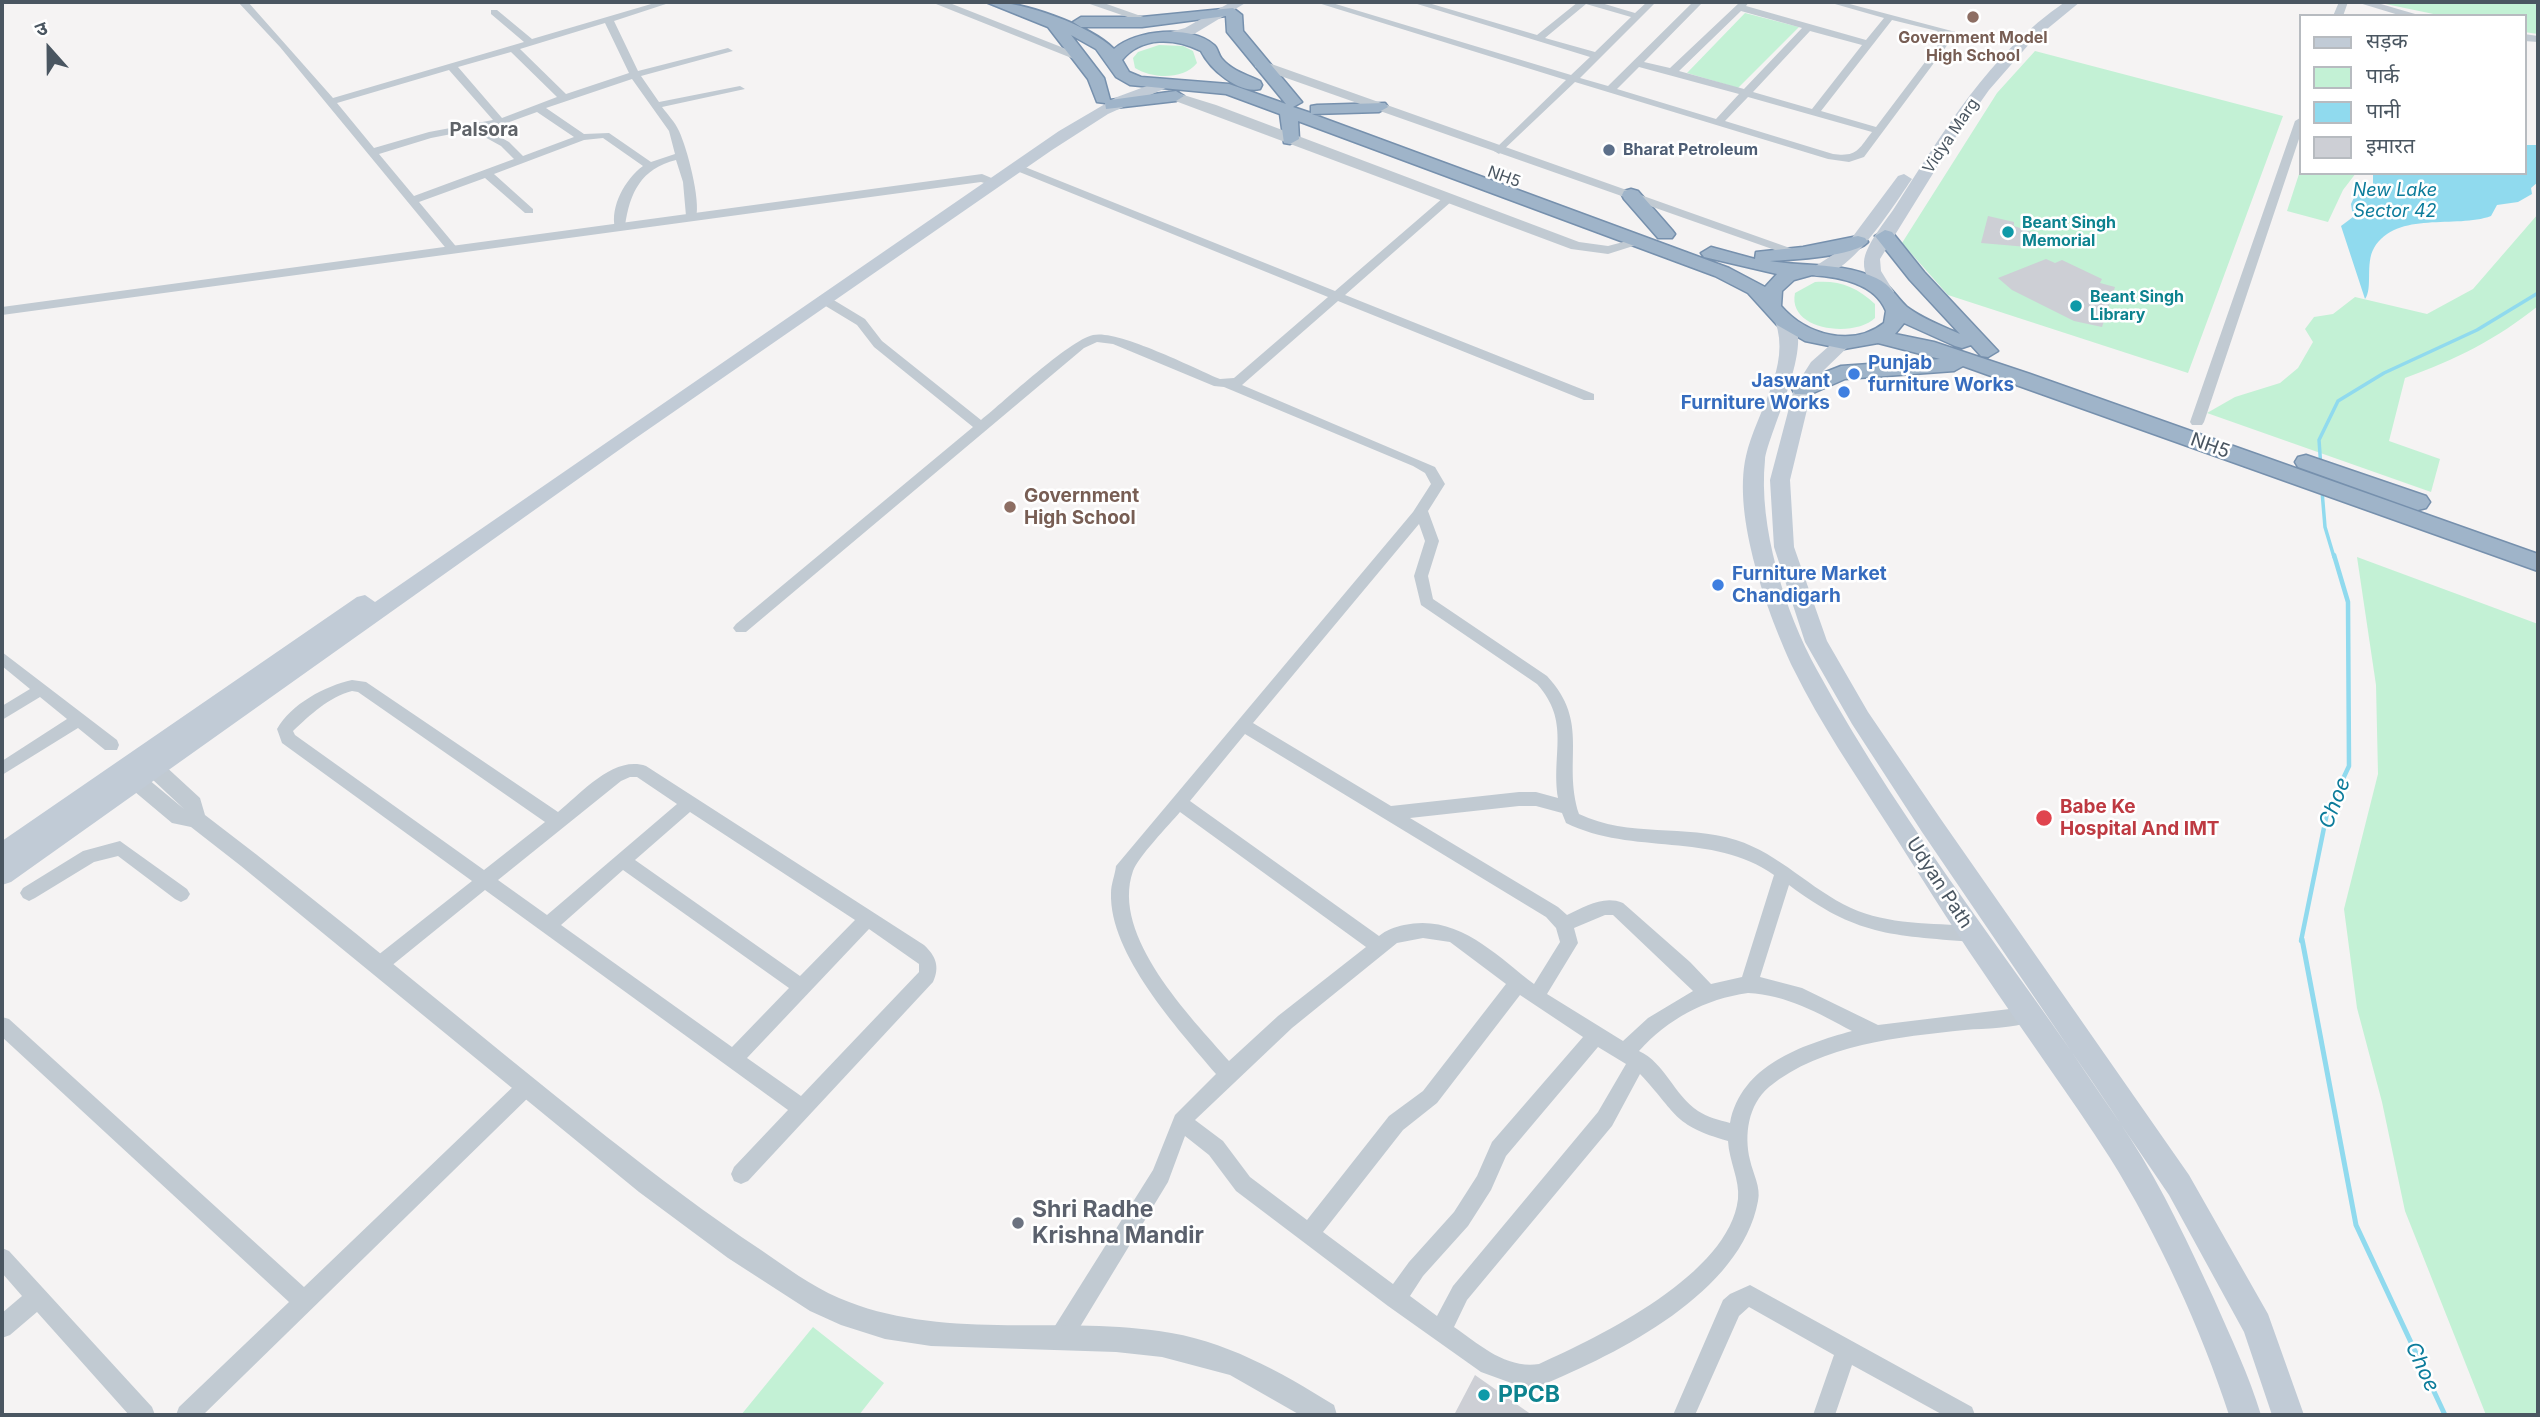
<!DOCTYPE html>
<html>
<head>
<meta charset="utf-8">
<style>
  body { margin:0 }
  #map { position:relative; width:2540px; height:1417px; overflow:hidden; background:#f5f3f3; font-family:Inter,"Noto Sans Devanagari",sans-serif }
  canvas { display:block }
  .frame { position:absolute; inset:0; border:4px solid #4a5661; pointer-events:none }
  .legend { position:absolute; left:2299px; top:14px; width:228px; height:161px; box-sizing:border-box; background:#fff; border:2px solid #b7bbc0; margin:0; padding:9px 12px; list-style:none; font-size:21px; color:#4a5661 }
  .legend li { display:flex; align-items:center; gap:14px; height:35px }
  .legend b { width:35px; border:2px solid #b7bbc0 }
  .north { position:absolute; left:14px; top:14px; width:70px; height:70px; -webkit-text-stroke:5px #fff; paint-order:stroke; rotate:339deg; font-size:19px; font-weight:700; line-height:28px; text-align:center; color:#4a5661 }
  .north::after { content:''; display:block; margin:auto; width:24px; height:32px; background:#4a5661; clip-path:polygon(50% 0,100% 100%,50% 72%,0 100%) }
</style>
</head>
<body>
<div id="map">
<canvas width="2540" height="1417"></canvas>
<div class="frame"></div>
<ul class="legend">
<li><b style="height:9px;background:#c1cbd6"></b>सड़क</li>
<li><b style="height:19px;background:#c3f1d5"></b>पार्क</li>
<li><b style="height:19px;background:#90daee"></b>पानी</li>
<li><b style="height:19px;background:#cdcfd5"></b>इमारत</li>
</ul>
<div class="north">उ</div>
</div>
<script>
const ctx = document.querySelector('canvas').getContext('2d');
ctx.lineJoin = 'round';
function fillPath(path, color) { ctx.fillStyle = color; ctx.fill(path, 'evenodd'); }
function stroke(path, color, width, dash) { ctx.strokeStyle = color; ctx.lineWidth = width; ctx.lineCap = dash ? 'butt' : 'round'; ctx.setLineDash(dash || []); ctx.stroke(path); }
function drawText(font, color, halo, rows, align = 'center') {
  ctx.font = font + ' Inter,sans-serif'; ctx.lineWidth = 5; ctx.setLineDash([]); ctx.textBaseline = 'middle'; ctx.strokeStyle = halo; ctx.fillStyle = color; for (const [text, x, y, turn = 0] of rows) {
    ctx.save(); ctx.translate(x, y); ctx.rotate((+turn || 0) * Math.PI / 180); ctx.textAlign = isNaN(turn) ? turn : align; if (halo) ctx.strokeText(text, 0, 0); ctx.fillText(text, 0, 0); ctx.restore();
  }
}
const green = new Path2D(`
  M2376,2h162v32l-14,-2v-16h-81z
  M1745,13l54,14 -61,61 -51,-15z
  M1159,45l24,1 10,5 4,12c-14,17 -44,16 -62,5l-2,-10 5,-6z
  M2035,51l248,65 -95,257 -240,-78 -46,-52 95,-150z
  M2300,171l56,2 -13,17 -15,32 -41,-11z
  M2538,214v92c-41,33 -83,54 -133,72l-16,63 51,18 -9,33 -224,-79 28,-16 45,-14 18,-15 15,-26 -8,-13 9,-12 19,-3 22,-17 72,17 46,-25z
  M1815,282c24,-2 42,5 60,22v14c-20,20 -88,13 -80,-25z
  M2357,557l181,67v791h-52l-81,-204 -23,-109 -25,-94 -13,-99 34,-135 -2,-89z
  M813,1327l71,56 -25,32h-118z`);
const water = new Path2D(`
  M2524,145h14v37l-7,6 1,6 -14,8 -21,3 -6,11c-35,13 -94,-6 -117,32 -9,15 -1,41 -9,51l-24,-73 12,-9 -2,-13 6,-13 16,-7v-11h151z`);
const streamFar2 = new Path2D(`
  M2322,482l-3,-42 19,-39 46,-28 93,-43 61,-37
  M2322,491l3,36 9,30`);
const streamFar1 = new Path2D(`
  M2301,941l26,-128 22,-47 -1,-164 -14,-47`);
const stream = new Path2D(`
  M2302,939l54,286 89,190`);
const building = new Path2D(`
  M1988,216l26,6v4l29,10 -4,12 -58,-5z
  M2046,259l9,4 7,-3 40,19 -2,4 15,4 -13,40 -28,-6 -62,-31 -14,-12z
  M1475,1375l57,40h-78z`);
const minor = new Path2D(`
  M238,2h10l85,96 191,-56 -33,-28v-4h6l35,29 126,-37h14l-58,19 24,50 90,-23 5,3 -92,25 18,26 81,-16 5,3 -83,18c6,8 13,15 17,24 8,17 22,69 17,87l-10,-2 -3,-34 -7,-22c-35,9 -46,32 -51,66l-10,2c-5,-21 10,-49 28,-62l-40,-28 -19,2 -90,34 39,35v4h-8l-40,-35 -66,24 40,48 -6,3 -4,-1 -169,-205zM605,23l24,50 -63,21 -46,-45zM511,52l46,45 -55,21 -44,-51zM449,70l44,50 -64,12 -55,16 -37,-45zM632,79l37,52 6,23 -24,8 -42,-29 -25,1 -38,-26zM537,112l37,25 -51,19 -14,-14 -25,-14 20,-4zM472,130l29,16 13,13 -100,37 -35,-42 52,-16z
  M1315,2h14l242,73 19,-18 -176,-54 11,-1 112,33 41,-33h20l37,11 12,-11h9l-76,76 28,8 85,-84h10l-59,60 26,6 70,-66h9l-3,4 120,34 18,-22 -56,-16h14l140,37 -5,3 -23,-6 -90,121 -15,5 -21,-3 -253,-77 -76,72 -5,-3 1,-2 71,-69zM1586,4l45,13 -36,35 -50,-14zM1741,11l61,17 -58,61 -65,-18zM1892,20l45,11 7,6 -68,90 -55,-16zM1810,31l52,14 -50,64 -59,-17zM1639,67l100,27 -23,25 -99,-30zM1748,97l124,35c-14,18 -15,25 -39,22l-108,-33z
  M2339,2h9l-5,14h-10z
  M2300,118v18l-96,286 -2,3h-10l-2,-3 105,-301z
  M1012,165h8l315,126 109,-94h8v4l-107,94 249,99v6h-10l-246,-99 -96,84 193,82 10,17 -17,27 11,30 -11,35 5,23 114,77c44,47 15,84 32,138 50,24 106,10 157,26 44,14 74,49 115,68 37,17 81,15 121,18l6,2 3,6 -3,6 -6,2c-82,-7 -115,-6 -183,-57l-29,92 42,11 76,37 148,-18 7,2 2,6 -2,6c-21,8 -47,7 -68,9 -66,7 -143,14 -196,57 -21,18 -25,48 -19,73 3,14 11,27 8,41 -17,92 -139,152 -218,185l-15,2 -44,-16 -93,-66 -152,-115 -27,-36 -24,-19 -17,46 -99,163 -8,3 -8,-3 -3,-8 3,-8 100,-159 22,-55 41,-41c-38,-45 -107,-120 -105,-181 0,-9 4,-18 5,-27l297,-354 18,-28 -6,-11 -12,-7 -189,-79 -10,-1 -101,-42 -16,-2 -13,6 -338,284h-10l-3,-4 3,-4 237,-197 -99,-80 -17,-22 -38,-23v-6h8l38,23 17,22 99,79c24,-19 87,-79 112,-85 24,-6 101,33 127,44l14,-1 94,-81 -316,-128zM1419,524l6,17 -11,35 7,29 116,79c34,38 14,69 21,114l-22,-6h-17l-128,14 -138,-83zM1245,734l301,183 10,11 4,14 -26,42c-38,-29 -77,-71 -130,-59 -9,2 -18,5 -25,11l-189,-135zM1519,806h17l26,7 4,10c67,33 146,8 208,52l-32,102 -31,7 -21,-22 -67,-59c-20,-8 -38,4 -56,12l-9,-8 -148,-89zM1180,812l186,135 -88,69 -49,45c-38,-44 -119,-125 -96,-190 5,-14 36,-46 47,-59zM1605,915h8l80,76 -45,27 -25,23 -76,-47 31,-51 -4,-15zM1423,938l27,4 56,42 -83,107 -34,25 -82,104 -57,-43 -27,-36 -28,-21 97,-92 105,-85zM1748,993c39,2 70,20 104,38 -50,14 -111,34 -122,92 -11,-3 -23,-6 -32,-12 -24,-16 -33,-48 -59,-60 29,-32 66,-52 109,-58zM1520,995l63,42 -91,105 -15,34 -23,36 -45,50 -16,22 -70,-52 80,-102 34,-27zM1598,1047l28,17 -28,48 -145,174 -16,30 -27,-20 13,-20 45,-50 23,-36 15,-34zM1640,1074c37,39 32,51 88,67 1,20 12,39 10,58 -9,75 -137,137 -199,165 -33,5 -59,-19 -85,-37l13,-27 145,-174z
  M2,652l115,88 2,5 -2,5h-12l-27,-22 -76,47v-14l65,-42 -27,-22 -38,23v-14l28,-17 -28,-23z
  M352,680l14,2 192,130c23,-18 55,-57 88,-46l278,179c12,11 16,22 9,37l-185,199 -7,3 -7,-3 -3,-7 3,-7 54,-57 -303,-220 -100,81 -6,2 -6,-2 -3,-6 3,-6 99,-78 -190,-138 -5,-14c14,-25 48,-43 75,-49zM352,691l6,1 187,130 -61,48 -189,-135 -2,-4c17,-16 36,-34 59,-40zM630,777h7l40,27 -130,111 -49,-35 123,-99zM690,812l165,108 -55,56 -165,-116zM623,870l166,118 -57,59 -171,-122zM869,929l50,35v8l-118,124 -54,-38z
  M120,841l67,48 3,5 -3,5 -6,3 -6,-3 -57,-43 -24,6 -59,36 -6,3 -6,-3 -3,-5 3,-5 60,-37z
  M2,1017l7,2 295,268 215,-206 7,-3 7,3 3,6 -3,6 -330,322h-27l3,-8 110,-105 -287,-265z
  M2,1248l7,3 143,156 3,8h-26l-92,-103 -27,23 -8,3v-25l20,-17 -20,-23z
  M1750,1285l222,122 3,8h-32l-91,-50 -17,50h-22l21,-60 -85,-48 -10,9 -44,99h-22l50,-115 7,-6z`);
const tertiary = new Path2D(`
  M931,2h16l137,54 -10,3z
  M1084,2h17l54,19 -10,2z
  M2356,2h18l48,14h-20z
  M2524,34l14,2v6l-14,-1z
  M1255,61h8l541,192 -2,3h-10l-537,-189z
  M1174,92l42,13 363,137 29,4 34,-9 7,4 -41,13 -37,-5 -401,-150 -2,-3z
  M982,174l19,8 -7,4 -13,-4 -979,133v-8z
  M143,750l7,2 50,46 5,17c137,104 267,215 402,322 50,39 101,78 154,113 25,17 50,36 78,48 100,43 216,18 320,33 66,9 120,40 175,74l3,10h-37l-70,-40 -68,-18 -46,-5 -185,-6 -46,-7 -44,-14 -31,-14 -82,-53 -89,-66 -398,-326 -50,-39 -19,-4 -56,-47 -3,-6 3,-6h14l54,45 -48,-45 -3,-6 3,-6z`);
const secondary = new Path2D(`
  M1231,2h16l-53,32 -31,6 -7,-4 29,-8z
  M2065,2h15l-50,41 -41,47 -34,48 -75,121 1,12 13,21 -3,4h-12c-7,-10 -16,-22 -15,-34 1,-17 22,-41 31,-55 49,-76 94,-153 170,-205z
  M1163,80l5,1v6l-60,27 -56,36 -419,290 -622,442 -9,3v-44l355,-244 8,-2 10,7 684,-471 58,-34z
  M1904,174l8,5c-17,24 -65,104 -98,96l-2,-4 2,-4 31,-20 53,-71z
  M1784,316c40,10 -17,118 -19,144 -7,66 20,152 52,210 90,165 211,311 313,468 33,51 59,107 84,161 17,39 35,76 47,116h-32c-27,-84 -72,-182 -119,-257 -41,-64 -87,-126 -129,-189 -33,-48 -63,-97 -94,-145 -32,-50 -67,-101 -93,-154 -26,-55 -62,-153 -48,-214 10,-44 46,-90 29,-135z
  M1843,338l9,5 -28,27 -12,19 -22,91 4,67 33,94 41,71 72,106 249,357 79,139 36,101h-32l-28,-83 -75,-137 -247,-363 -70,-108 -47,-82 -31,-95 -4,-67 24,-91 17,-27 26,-23z`);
const trunk = new Path2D(`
  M986,2c34,-2 104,23 128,47 21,-19 77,-25 100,-4 4,3 4,10 8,14 9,11 25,16 38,22l2,4 -2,4c-22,5 -50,-20 -59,-38 -26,-13 -59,-15 -79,9l7,12 12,5 88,7 57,20 -59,-72 -1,-16 -84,11h-61l-8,-5 8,-5h61l91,-9 9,7 1,16 59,71 -9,5 18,6v-7l6,-1 68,-2 3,4 -9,5 -67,2 417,154 36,19 12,-13 -73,-17 -3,-4 10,-6 44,12 1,-7 47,-5 55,-11 7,2 3,4c-12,14 -78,18 -98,19 37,6 72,1 106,17 15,7 20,19 31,29 16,12 35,19 53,27l-50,-54 -35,-44 10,-6 7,2 32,40 74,79 -10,6 -7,-1 -10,-11 -9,3 -7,-2 -51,-23 -9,11 39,8 96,32 508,180v17l-575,-205 -9,5 -109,8 -34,15h-16l-3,-5 3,-5 46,-18 99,-7 -62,-16 -34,6 -39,-8 -28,-16 -29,-32 -33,-17 -417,-155 1,18 -9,5 -6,-1 -4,-29 -54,-20 -96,-9 -14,-8 -20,-28 -25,-14 33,43 6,22 66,-9 8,5 -8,5 -70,8 -1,-6 -8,-1 -9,-23 -40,-52zM1812,275c27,2 63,8 74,36l-2,12c-32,25 -78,12 -103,-17l1,-15 12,-11z
  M1631,189l7,2 34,39 3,4 -3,4h-14l-34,-39 -2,-4 2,-4z
  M2306,455l120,41 4,6 -4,6 -8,2 -120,-43 -3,-5 3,-5z`);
const markers = [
  [1973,17,7,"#8d6e63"],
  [1609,150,7,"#5c6f8a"],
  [2008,232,7,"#0f9aa8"],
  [2076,306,7,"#0f9aa8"],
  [1854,374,7,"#3f7fe0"],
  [1844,392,7,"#3f7fe0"],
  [1010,507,7,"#8d6e63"],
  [1718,585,7,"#3f7fe0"],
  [2044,818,9,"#e0444e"],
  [1018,1223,7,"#6b7280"],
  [1484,1395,7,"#0f9aa8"]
];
const farEducationnames = [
  ["Government Model",1973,38],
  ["High School",1973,56]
];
const farStreetnames = [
  ["Vidya Marg",1951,136,-56],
  ["NH5",1504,177,20]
];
const farServicenames = [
  ["Bharat Petroleum",1623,150]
];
const farCulturenames = [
  ["Beant Singh",2022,223],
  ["Memorial",2022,241],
  ["Beant Singh",2090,297],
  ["Library",2090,315]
];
const farWaternames = [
  ["New Lake",2395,191],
  ["Sector 42",2395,212]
];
const farQuarternames = [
  ["Palsora",484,130]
];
const shopNames = [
  ["Punjab",1868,363],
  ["furniture Works",1868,385],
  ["Jaswant",1830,381,"right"],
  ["Furniture Works",1830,403,"right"],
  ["Furniture Market",1732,574],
  ["Chandigarh",1732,596]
];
const streetNames = [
  ["NH5",2210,446,20],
  ["Udyan Path",1939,883,57]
];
const educationNames = [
  ["Government",1024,496],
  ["High School",1024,518]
];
const healthNames = [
  ["Babe Ke",2060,807],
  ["Hospital And IMT",2060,829]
];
const waterNames = [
  ["Choe",2335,803,-69],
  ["Choe",2422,1367,65]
];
const nearWorshipnames = [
  ["Shri Radhe",1032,1210],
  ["Krishna Mandir",1032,1236]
];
const nearCulturenames = [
  ["PPCB",1498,1395]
];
fillPath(green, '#c3f1d5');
fillPath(water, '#90daee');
stroke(streamFar2, '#90daee', 3.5);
stroke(streamFar1, '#90daee', 4.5);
stroke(stream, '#90daee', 5);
fillPath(building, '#cdcfd5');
stroke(trunk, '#7690ad', 3);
fillPath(minor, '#c1cad2');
fillPath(tertiary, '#c1cad2');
fillPath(secondary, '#c1cbd6');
fillPath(trunk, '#9fb4c9');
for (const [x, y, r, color] of markers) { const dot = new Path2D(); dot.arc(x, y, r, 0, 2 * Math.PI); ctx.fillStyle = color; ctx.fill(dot); stroke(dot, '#fff', 2.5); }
drawText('bold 16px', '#785e54', '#fff', farEducationnames);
drawText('16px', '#4a5661', '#fff', farStreetnames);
drawText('bold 16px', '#4e5e75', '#fff', farServicenames, 'left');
drawText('bold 16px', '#0d838f', '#fff', farCulturenames, 'left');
drawText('italic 18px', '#0c7c9b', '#fff', farWaternames);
drawText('bold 19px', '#5f6368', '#fff', farQuarternames);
drawText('bold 19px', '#366cbe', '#fff', shopNames, 'left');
drawText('19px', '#4a5661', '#fff', streetNames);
drawText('bold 19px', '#785e54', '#fff', educationNames, 'left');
drawText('bold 19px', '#be3a42', '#fff', healthNames, 'left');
drawText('italic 21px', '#0c7c9b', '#fff', waterNames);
drawText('bold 23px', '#5b616d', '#fff', nearWorshipnames, 'left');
drawText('bold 23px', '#0d838f', '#fff', nearCulturenames, 'left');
</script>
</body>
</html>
